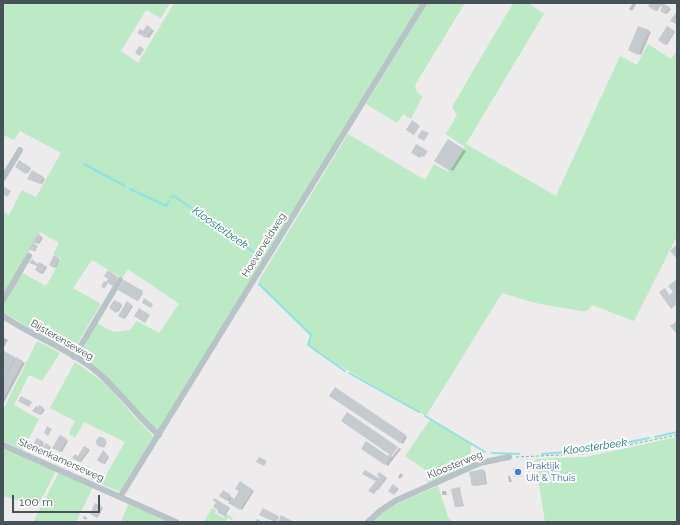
<!DOCTYPE html>
<html>
<head>
<meta charset="utf-8">
<style>
  body { margin:0 }
  #map { position:relative; width:680px; height:525px; overflow:hidden; background:#eeebec; font-family:Raleway,sans-serif }
  canvas { display:block }
  .frame { position:absolute; inset:0; border:4px solid #455257; pointer-events:none }
  .scale { position:absolute; left:12px; top:495px; width:88px; height:18px; box-sizing:border-box; border:2px solid #455257; border-top:0; padding-left:5px; font-size:12px; line-height:14px; white-space:nowrap; color:#455257; -webkit-text-stroke:3px #fff; paint-order:stroke }
</style>
</head>
<body>
<div id="map">
<canvas width="680" height="525"></canvas>
<div class="frame"></div>
<div class="scale">100 m</div>
</div>
<script>
const ctx = document.querySelector('canvas').getContext('2d');
ctx.lineJoin = 'round';
function fillPath(path, color) { ctx.fillStyle = color; ctx.fill(path, 'evenodd'); }
function stroke(path, color, width, dash) { ctx.strokeStyle = color; ctx.lineWidth = width; ctx.lineCap = dash ? 'butt' : 'round'; ctx.setLineDash(dash || []); ctx.stroke(path); }
function drawText(font, color, halo, rows, align = 'center') {
  ctx.font = font + ' Raleway,sans-serif'; ctx.lineWidth = 4; ctx.setLineDash([]); ctx.textBaseline = 'middle'; ctx.strokeStyle = halo; ctx.fillStyle = color; for (const [text, x, y, turn = 0] of rows) {
    ctx.save(); ctx.translate(x, y); ctx.rotate((+turn || 0) * Math.PI / 180); ctx.textAlign = isNaN(turn) ? turn : align; if (halo) ctx.strokeText(text, 0, 0); ctx.fillText(text, 0, 0); ctx.restore();
  }
}
const green = new Path2D(`
  M3,3h167l-9,15 -15,-8 -25,41 17,12 36,-60h247l-262,427h-3l-22,-23 -17,-21 -37,-29 2,-8 15,-26 16,9 17,-2 7,-9 22,12 20,-29 -51,-35 -6,9 -30,-18 -19,28 28,16 -27,45 -5,2 -66,-39v-8l18,-32 25,14 15,-27 -8,-5 6,-11 -19,-11 -37,65v-85l6,3 13,-25 14,7 25,-44 -41,-22 -6,9 -11,-5z
  M427,3h38l-50,82 2,7 7,6 -2,-1 -11,22 -8,-5 -6,9 -31,-19z
  M513,3l17,1 14,10 -78,130 90,52 64,-140 17,9 11,-21 23,15 6,-8v185l-43,85 -42,-16 -5,6h-6l-46,-8 -33,-10 -76,123 -91,-53 -27,-19 4,-8 -54,-54 90,-148 77,46 9,-16 14,8 17,-25 -19,-13 11,-19 -5,-8z
  M37,341l23,12 -18,28 -13,-6 -15,30 25,14 -16,31 -20,-9v-31z
  M75,362l35,25 21,26 23,24 -34,55 -19,-8 24,-42 -41,-20 -9,16 -6,-4 6,-13 -25,-13z
  M430,420l41,23v19l-43,22 -1,-13 -22,-15z
  M677,437v85h-132l-10,-63 50,-2z
  M3,447l53,24 -18,35 -35,-10z
  M59,472l34,15 -17,35h-43z
  M438,486l10,31 4,5h-82l20,-15z
  M128,504l42,18h-49z
  M212,508l4,2 -1,3 8,5 3,-4 7,4 -1,2 -4,-2 -3,4h-21z`);
const shadow = new Path2D(`
  M633,3h4l-5,8 -3,-2z
  M651,3h11l9,6 -4,5 -6,-4 3,-3 -3,-2 -4,6 -8,-5z
  M148,26l6,5 -5,7 -10,-6 4,1z
  M639,27l12,5 -10,23 -12,-6z
  M668,27l7,5 -8,13 -8,-5z
  M449,140l17,11 -13,20 -17,-10z
  M19,161l12,7 -3,5 -12,-7z
  M33,172l12,7 -3,5 -13,-6z
  M38,235l5,3 -4,6 -5,-3z
  M55,257l5,3 -4,8 -6,-4z
  M40,263l7,4 -4,7 -7,-4z
  M124,281l19,12 -5,8 -19,-12z
  M115,301l7,5 -4,6 -8,-4z
  M127,303l6,3 -8,13 -6,-4z
  M3,337l5,3 -5,9z
  M4,353l21,10 -22,41v-20l3,-5 -3,-1z
  M338,390l69,47 -4,7 -3,-2z
  M39,407l6,3 -4,5 -7,-4z
  M347,413l50,34 -6,8 1,2 7,-9 2,1 -13,17 -26,-18 4,-6 22,15 3,-3 -49,-33z
  M60,437l8,4 -6,11 -8,-4z
  M99,437l8,5 -3,6 -8,-6z
  M37,439l7,4 -1,3 2,1 1,-2 5,2 -3,6 -15,-8z
  M84,447l6,3 -9,12 -7,-4h4z
  M105,452l4,5 -4,7 -7,-4z
  M520,468l2,8 -5,1 -2,-1z
  M482,470l3,1 2,13 -12,2 -2,-1z
  M365,471l14,8 1,-6 7,5 -9,12 -4,-3 2,4 -2,3 -4,-4 7,-9 -13,-8z
  M401,473l2,2 -3,4 -2,-2z
  M508,476h2l2,6h-3z
  M240,483l14,8 -12,19 -21,-14 2,-5 12,9 6,-9z
  M459,488l5,18 -7,1 -1,-1z
  M442,491h4l1,4h-5z
  M215,499l15,9 -5,8 -7,-4 2,-3z
  M95,504l8,4 -5,9 -7,-3z
  M263,509l16,8 -3,5 -16,-7z
  M84,516l3,2 -1,2 -3,-2z
  M257,519l6,3h-7z`);
const stream = new Path2D(`
  M84,164l41,22
  M130,189l34,16 2,1 3,-5
  M171,198l3,-2 91,64
  M259,284l52,51 -3,10 37,26
  M349,373l70,39
  M425,416l60,36
  M655,437l22,-5
  M492,453l27,1
  M542,454l50,-4 57,-12`);
const building = new Path2D(`
  M650,3l14,1 6,3 -5,7 -5,-3 2,-4 -2,-2 -5,6 -7,-5z
  M677,11v11l-1,2 -6,-3z
  M147,25l6,5 -7,8 -9,-5 3,-4 3,2z
  M638,26l11,4 -11,25 -10,-5z
  M667,26l8,5 -10,14 -7,-5z
  M139,46l5,3 -4,7 -5,-3z
  M412,120l8,6 -6,9 -8,-5z
  M422,130l7,3 -5,8 -7,-4z
  M448,139l16,10 -14,22 -16,-10z
  M416,144l12,7 -4,6 -3,-1 -1,2 -9,-5z
  M19,160l11,7 -4,7 -11,-7z
  M32,170l12,7 -4,7 -13,-5z
  M3,186l8,5 -4,6 -4,-3z
  M38,234l4,2 -5,8 -4,-2z
  M33,243l5,3 -3,6 -6,-3z
  M677,244v15l-7,-8z
  M54,255l6,4 -6,9 -5,-3z
  M32,259l6,5 1,-2 7,4 -5,8 -6,-4 2,-4 -8,-3z
  M108,270l10,7 -5,9 -5,-3 -4,6 -3,-3 3,-5 2,1 2,-3 -4,-3z
  M677,279v23l-2,1 1,2 -5,4 -12,-17 6,-4 4,7 4,-3 -5,-6z
  M124,280l19,11 -6,10 -19,-11z
  M144,298l9,6 -2,4 -9,-5z
  M114,300l8,4 -6,9 -7,-5z
  M127,301l5,4 -8,14 -6,-3z
  M139,308l11,7 -5,8 -11,-7z
  M677,321v13l-7,-8z
  M4,351l11,6 -12,23v-27z
  M16,357l7,4 -20,38v-17z
  M335,387l71,48 -6,8 -71,-47z
  M21,396l11,6 -3,5 -11,-6z
  M39,405l5,3 -4,7 -8,-4 4,-5 2,1z
  M347,412l51,35 -13,18 -24,-16 5,-8 22,15 1,-2 -48,-33z
  M47,426l5,3 -4,7 -4,-3z
  M60,435l7,4 -7,13 -8,-4z
  M96 442a5 5 0 1 1 10 0a5 5 0 1 1-10 0Z
  M37,438l7,4 -2,3 2,1 2,-3 4,3 -4,7 -14,-7z
  M84,446l5,3 -10,13 -7,-4 3,-4 3,2z
  M103,450l5,6 -5,8 -6,-4z
  M259,457l8,4 -3,5 -8,-4z
  M520,467l1,9 -7,1 -1,-9z
  M483,469l3,14 -14,3 -3,-14z
  M365,470l12,7 -2,4 -13,-7z
  M379,472l7,5 -12,17 -6,-3 11,-14 -2,-2z
  M240,481l13,9 -13,20 -12,-7 4,-6 2,2 5,-8 -4,-2z
  M393,484l6,5 -5,6 -6,-4z
  M460,487l3,18 -8,2 -4,-18z
  M223,490l8,5 -4,6 -8,-5z
  M214,498l15,9 -5,9 -7,-4 1,-2 -5,-3 3,-5 -3,-1z
  M95,503l7,3 -5,12 -7,-4z
  M263,508l15,8 -3,6 -16,-7z
  M281,515l13,7h-16z`);
const path = new Path2D(`
  M516,457l67,-3 94,-19`);
const minor = new Path2D(`
  M3,178l17,-28
  M3,300l26,-44
  M3,316c28,19 62,32 88,51 26,19 43,47 68,68
  M74,357l46,-77
  M3,445l173,77
  M120,497l304,-494
  M368,522l12,-11 15,-10 85,-38 29,-6`);
const markers = [
  [518,472,4,"#3f7fe0"]
];
const streetNames = [
  ["Hoeverveldweg",264,245,-58],
  ["Bijsterenseweg",62,340,30],
  ["Stenenkamerseweg",61,460,24],
  ["Kloosterweg",455,465,-22]
];
const shopNames = [
  ["Praktijk",526,466],
  ["Uit & Thuis",526,478]
];
const waterNames = [
  ["Kloosterbeek",220,228,35],
  ["Kloosterbeek",595,447,-8]
];
fillPath(green, '#bbeac4');
fillPath(shadow, '#0003');
stroke(stream, '#8be3e5', 2);
fillPath(building, '#c5cace');
stroke(path, '#76c68f', 1, [3, 2]);
stroke(minor, '#b7c3c7', 6);
for (const [x, y, r, color] of markers) { const dot = new Path2D(); dot.arc(x, y, r, 0, 2 * Math.PI); ctx.fillStyle = color; ctx.fill(dot); stroke(dot, '#fff', 1.5); }
drawText('10px', '#455257', '#fff', streetNames);
drawText('10px', '#366cbe', '#fff', shopNames, 'left');
drawText('italic 11px', '#147d7f', '#fff', waterNames);
</script>
</body>
</html>
